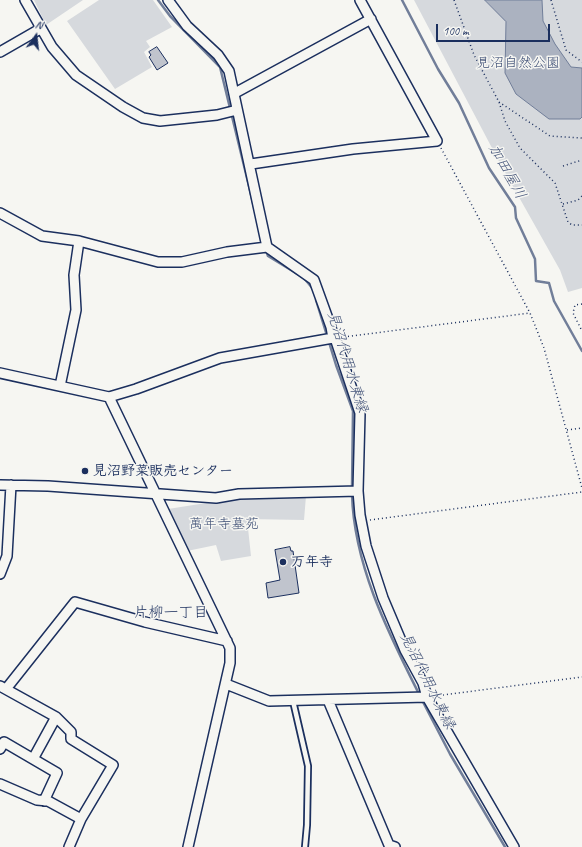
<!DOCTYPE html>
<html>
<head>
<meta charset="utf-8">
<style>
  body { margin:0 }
  #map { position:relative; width:582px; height:847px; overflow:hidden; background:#f6f6f2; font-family:Caveat,sans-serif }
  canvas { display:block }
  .north { position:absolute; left:16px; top:16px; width:40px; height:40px; -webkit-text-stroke:3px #f6f6f2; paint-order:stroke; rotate:15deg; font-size:11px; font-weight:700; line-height:16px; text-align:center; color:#1b2f5e }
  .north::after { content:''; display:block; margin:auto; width:14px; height:18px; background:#1b2f5e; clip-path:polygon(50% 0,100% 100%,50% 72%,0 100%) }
  .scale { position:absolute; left:436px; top:24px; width:114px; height:18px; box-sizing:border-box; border:2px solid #1b2f5e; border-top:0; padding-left:5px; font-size:12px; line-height:14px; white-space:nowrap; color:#1b2f5e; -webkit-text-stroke:3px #f6f6f2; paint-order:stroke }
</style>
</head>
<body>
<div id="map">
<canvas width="582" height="847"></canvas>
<div class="north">N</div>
<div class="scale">100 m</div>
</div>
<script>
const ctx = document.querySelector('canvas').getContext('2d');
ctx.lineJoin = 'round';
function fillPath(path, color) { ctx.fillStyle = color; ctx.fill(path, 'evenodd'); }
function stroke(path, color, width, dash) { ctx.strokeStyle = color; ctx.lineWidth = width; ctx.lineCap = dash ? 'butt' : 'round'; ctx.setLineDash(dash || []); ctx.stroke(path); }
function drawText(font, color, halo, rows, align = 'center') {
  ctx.font = font + ' Caveat,"Klee One",sans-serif'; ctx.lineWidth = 3; ctx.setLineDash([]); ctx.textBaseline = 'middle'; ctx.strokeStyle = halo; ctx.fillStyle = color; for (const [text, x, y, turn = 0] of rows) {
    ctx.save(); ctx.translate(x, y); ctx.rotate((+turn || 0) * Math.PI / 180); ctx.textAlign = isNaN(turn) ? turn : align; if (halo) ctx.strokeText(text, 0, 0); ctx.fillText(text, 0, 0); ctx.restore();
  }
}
const green = new Path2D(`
  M34,0h49l-37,25z
  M99,0h54l19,27 -26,14 4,6 -6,5 8,15 -37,22 -48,-68z
  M414,0h168v288l-14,4 -8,-22 -58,-103z
  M306,496l-2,24 -57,-1 4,37 -30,5 -5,-16 -29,6 -19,-42 76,-12z`);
const water = new Path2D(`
  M485,0h57l1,21 12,23 16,23 11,1v49l-2,2h-31l-33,-25 -11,-21 1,-51z`);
const stream = new Path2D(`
  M158,0l12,16 50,51 35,144
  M402,0l36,69 21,34 30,65 26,39 1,11 19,41 1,22 13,2 5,18 28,50
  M266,250l2,6 36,22 9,11
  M316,300l20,65 17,46 -1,78
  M352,494c2,72 36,138 68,202
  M422,700l28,54 55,93`);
const building = new Path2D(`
  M157,47l11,16 -11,7 -8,-13 2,-2 -2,-3z
  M290,547l1,4h2l6,42 -31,5 -2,-15 14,-3 -5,-30z`);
const path = new Path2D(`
  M454,0l20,55 25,47 6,19 15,27 35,35 13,39 4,3h10
  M551,0l15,50 16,12
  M499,102l51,34 32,2
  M441,148l89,165 14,35 38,140
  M563,166l19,-6
  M563,204l15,-4 4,-4
  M582,304l-7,1 -2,8 9,18
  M344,337l186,-24
  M567,430l15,-2
  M370,520l212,-28
  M435,696l147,-19`);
const lane = new Path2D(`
  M293,701l15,65 -1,59 -2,22`);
const street = new Path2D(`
  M25,0l27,47 24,28 47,32 20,11 17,3 57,-6 20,-5
  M168,0l19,26 31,29 11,16 38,176
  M0,52l40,-23
  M235,93l136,-74
  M251,164l102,-15 84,-8 -77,-141
  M0,213l42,23 37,5 79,21h24l45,-10 40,-5 47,33 17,47 2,11 -113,20 -84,31 -27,8 -109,-24
  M335,338l25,75 -2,78 2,24 6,31 17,52 22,52 18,33 4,14 87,150
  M60,386l16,-76 -2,-35 5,-34
  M109,397l121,251v15l-42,184
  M0,485l48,1 168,12 23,-4 119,-3
  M0,574l7,-18 4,-71
  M226,684l43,17 158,-4
  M0,686l56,31 15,15v7l42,26 -32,54 -12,28
  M6,689l69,-87 70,20 82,19
  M328,700l61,145 6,2
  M0,749l4,-7 53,31 -13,28
  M33,759l23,-42
  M0,784l37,16 11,1 33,18`);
const markers = [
  [85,471,4,"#1b2f5e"],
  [283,562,4,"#1b2f5e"]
];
const parkNames = [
  ["見沼自然公園",518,63],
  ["萬年寺墓苑",224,524]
];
const poiNames = [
  ["見沼野菜販売センター",93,471],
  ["万年寺",291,562]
];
const waterNames = [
  ["加田屋川",507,172,61],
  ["見沼代用水東縁",347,362,73],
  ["見沼代用水東縁",427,681,64]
];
const neighbourhoodNames = [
  ["片柳一丁目",171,613]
];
fillPath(green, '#d6d9dd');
fillPath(water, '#abb2c0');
stroke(water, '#717e99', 1);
stroke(stream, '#717e99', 2.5);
fillPath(building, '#c0c4cd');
stroke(building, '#1b2f5e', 1);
stroke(lane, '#1b2f5e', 8);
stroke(street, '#1b2f5e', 12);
stroke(path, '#1b2f5e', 1.5, [1, 3]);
stroke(lane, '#f6f6f2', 4.5);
stroke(street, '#f6f6f2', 9);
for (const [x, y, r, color] of markers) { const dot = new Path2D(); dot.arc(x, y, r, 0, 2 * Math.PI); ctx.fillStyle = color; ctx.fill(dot); stroke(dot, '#f6f6f2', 1.5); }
drawText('14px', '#405177', '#f6f6f2', parkNames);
drawText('bold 14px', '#1b2f5e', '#f6f6f2', poiNames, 'left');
drawText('italic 15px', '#46567b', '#f6f6f2', waterNames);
drawText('15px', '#1b2f5e', '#f6f6f2', neighbourhoodNames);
</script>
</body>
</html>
